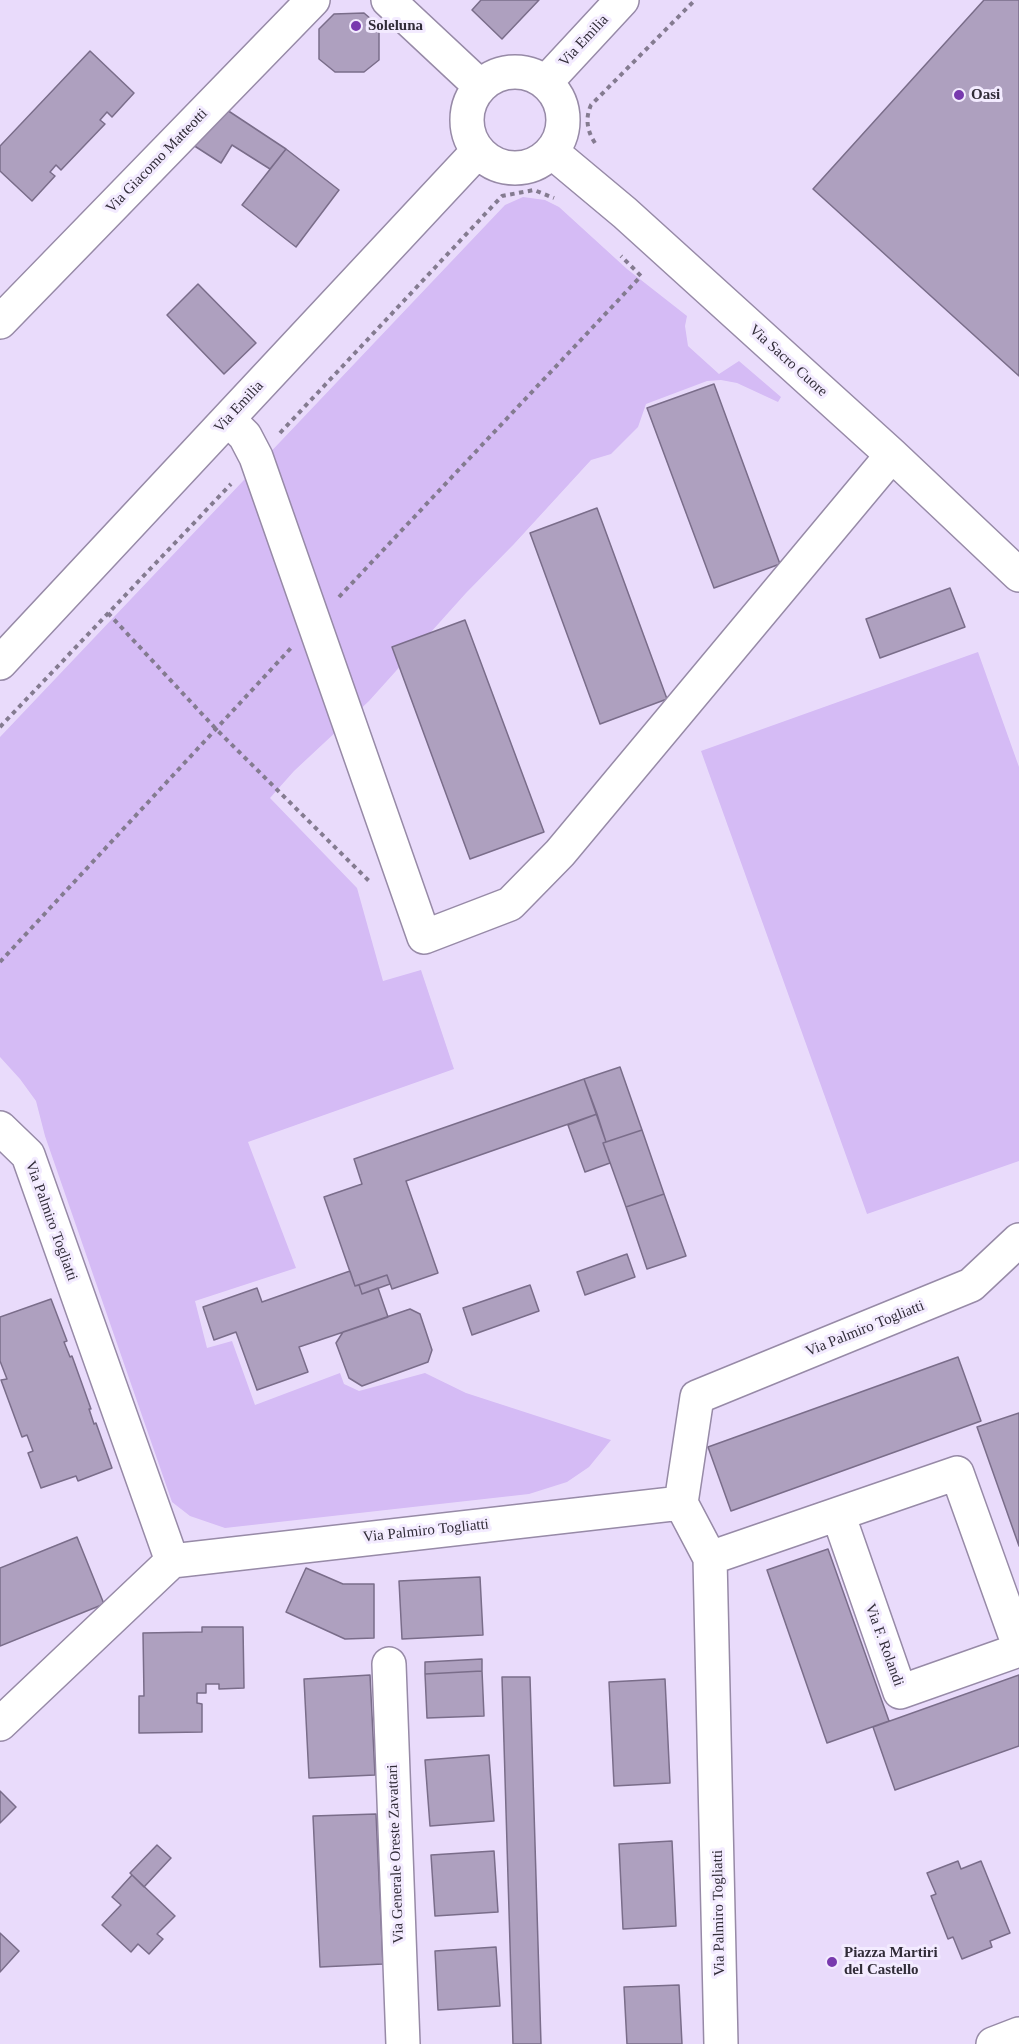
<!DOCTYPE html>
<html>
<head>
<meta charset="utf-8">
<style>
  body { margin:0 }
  canvas { display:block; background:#e9dbfb }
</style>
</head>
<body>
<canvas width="1019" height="2044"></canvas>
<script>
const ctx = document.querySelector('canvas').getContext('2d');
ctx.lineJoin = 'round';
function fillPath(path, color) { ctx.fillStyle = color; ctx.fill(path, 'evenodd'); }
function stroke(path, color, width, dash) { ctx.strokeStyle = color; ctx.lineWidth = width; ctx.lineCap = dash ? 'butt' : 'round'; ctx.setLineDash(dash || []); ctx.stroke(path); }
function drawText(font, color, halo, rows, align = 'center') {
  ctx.font = font + ' "Times New Roman",serif'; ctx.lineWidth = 6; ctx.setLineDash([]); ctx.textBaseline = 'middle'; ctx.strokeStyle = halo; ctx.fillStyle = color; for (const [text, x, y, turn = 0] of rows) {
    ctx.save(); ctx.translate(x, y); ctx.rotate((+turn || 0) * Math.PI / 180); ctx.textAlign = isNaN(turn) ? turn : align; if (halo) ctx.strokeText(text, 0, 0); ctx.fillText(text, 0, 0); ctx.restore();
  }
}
const green = new Path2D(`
  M523,197l22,3 14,7 68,62 60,47 -2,10 3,20 31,28 20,-13 42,36 -3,5 -41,-19 -16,-3 -14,1 -61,23 -8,23 -27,27 -20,6 -77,84 -48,49 -97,108 -75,70 -24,27 87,90 26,93 38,-11 33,99 -206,73 48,126 -101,33 12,47 25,-7 23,64 85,-32 4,11 15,7 66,-18 41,20 145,47 -22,27 -22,15 -38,12 -304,34 -35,-12 -18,-14 -127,-366 -9,-35 -16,-22 -20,-22v-320l505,-532z
  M978,652l41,115v394l-152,53 -166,-463z`);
const building = new Path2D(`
  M481,0h58l-37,39 -30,-29z
  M984,0h35v376l-206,-187z
  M364,13l15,13v34l-15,12h-29l-16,-13v-30l15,-15z
  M90,51l44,42 -22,24 -5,-5 -7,8 5,4 -44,46 -5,-5 -6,7 5,4 -23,25 -32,-30v-25z
  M227,110l59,39 -16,20 -38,-24 -11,18 -28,-18z
  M286,149l53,41 -43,57 -54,-42z
  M198,284l58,59 -32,31 -57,-59z
  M714,384l66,180 -66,24 -67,-180z
  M597,508l70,191 -67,25 -70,-191z
  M950,588l15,39 -85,31 -14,-39z
  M465,620l79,212 -74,27 -78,-212z
  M620,1067l22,63 -36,12 -22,-63z
  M584,1079l13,35 -191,67 32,92 -46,16 -5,-14 -32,11 -31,-89 38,-13 -8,-25z
  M597,1114l9,28 -3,1 7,20 -25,9 -17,-47z
  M642,1130l22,64 -38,13 -23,-64z
  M664,1194l22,62 -39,13 -21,-62z
  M627,1254l8,23 -50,18 -8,-23z
  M350,1271l5,15 4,-1 3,9 16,-6 10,29 -89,30 9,25 -51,18 -21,-58 -22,8 -11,-33 54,-19 5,14z
  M387,1275l3,9 -28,10 -3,-9z
  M530,1285l9,26 -67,24 -9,-27z
  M51,1299l16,42 -3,1 6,15 2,-1 19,53h-2l5,15 2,-1 16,45 -34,13 -2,-5 -35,12 -13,-35 5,-2 -6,-16 -5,2 -21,-57 6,-1 -7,-18v-44z
  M410,1309l10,5 12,36 -4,12 -66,24 -13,-8 -13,-35 7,-11z
  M958,1357l23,64 -250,90 -23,-64z
  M1019,1413v133l-42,-119z
  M77,1537l27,67 -104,42v-78z
  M828,1549l61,172 -62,22 -60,-173z
  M306,1568l37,16h31v54l-29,1 -59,-27z
  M480,1577l3,58 -81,4 -3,-58z
  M202,1627h41l1,61 -25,1v-5h-13v9h-9v10l5,1v28l-63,1v-37h5l-1,-63 59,-1z
  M482,1659v12l-57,3v-12z
  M482,1671l2,45 -57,2 -2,-44z
  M370,1675l5,100 -66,3 -5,-99z
  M1019,1675v71l-124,44 -22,-63z
  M502,1677h28l11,367h-28z
  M665,1679l5,104 -56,3 -5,-104z
  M489,1755l5,66 -64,5 -5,-66z
  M0,1791l16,16 -16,16z
  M376,1814l7,150 -63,3 -7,-151z
  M672,1841l4,85 -53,3 -4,-85z
  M157,1845l14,13 -27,29 -14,-14z
  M494,1851l4,61 -63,4 -4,-61z
  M958,1861l3,8 20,-8 29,72 -20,8 2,6 -30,12 -9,-22 -5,2 -17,-43 5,-2 -9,-21z
  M132,1875l43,41 -18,18 6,5 -14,15 -11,-10 -7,8 -29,-27 19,-20 -9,-8z
  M0,1933l19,18 -19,21z
  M496,1947l4,59 -62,4 -3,-59z
  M679,1985l3,59h-55l-3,-57z`);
const path = new Path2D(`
  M595,143c-8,-12 -10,-25 -4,-38l104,-105
  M280,433l222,-237 32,-6 20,8
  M339,597l302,-321 -20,-20
  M108,613l108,116 153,152
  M0,727l231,-243
  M0,962l291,-314`);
const minor = new Path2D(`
  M388,0l92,86
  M467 120a48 48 0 1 1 96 0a48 48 0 1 1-96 0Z
  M546,82l76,-82
  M552,152l73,61 267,242 127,120
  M0,322l313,-322
  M228,419l17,17 11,21 168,480 86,-33 50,-51 332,-398
  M0,663l478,-512
  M0,1128l28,27 144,406
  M681,1503l29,55 11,486
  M838,1514l62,178 119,-42
  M710,1558l247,-85 62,173
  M389,1664l14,380
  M0,1724l172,-163 509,-58 16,-106 274,-112 48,-45
  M993,2044l26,-10`);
const markers = [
  [356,26,6,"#7839ae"],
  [959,95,6,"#7839ae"],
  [832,1962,6,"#7839ae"]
];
const poiNames = [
  ["Soleluna",368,26],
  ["Oasi",971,95],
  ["Piazza Martiri",844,1953],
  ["del Castello",844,1970]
];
const streetNames = [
  ["Via Emilia",584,41,-47],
  ["Via Giacomo Matteotti",157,161,-46],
  ["Via Sacro Cuore",788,361,42],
  ["Via Emilia",239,407,-47],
  ["Via Palmiro Togliatti",51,1221,70],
  ["Via Palmiro Togliatti",865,1329,-22],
  ["Via Palmiro Togliatti",426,1531,-6],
  ["Via F. Rolandi",884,1645,70],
  ["Via Generale Oreste Zavattari",396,1854,-92],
  ["Via Palmiro Togliatti",719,1913,-91]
];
fillPath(green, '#d5bbf5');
fillPath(building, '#aea0bf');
stroke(building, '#7a6d8a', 1.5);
stroke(minor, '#978aa7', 36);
stroke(path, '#847b90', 4, [4.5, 4.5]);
stroke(minor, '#fff', 33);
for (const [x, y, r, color] of markers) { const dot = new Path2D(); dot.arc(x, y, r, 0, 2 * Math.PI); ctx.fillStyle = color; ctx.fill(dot); stroke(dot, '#f3ebff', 2); }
drawText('bold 15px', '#312c38', '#f3ebff', poiNames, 'left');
drawText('15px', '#312c38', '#f3ebff', streetNames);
</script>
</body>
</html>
